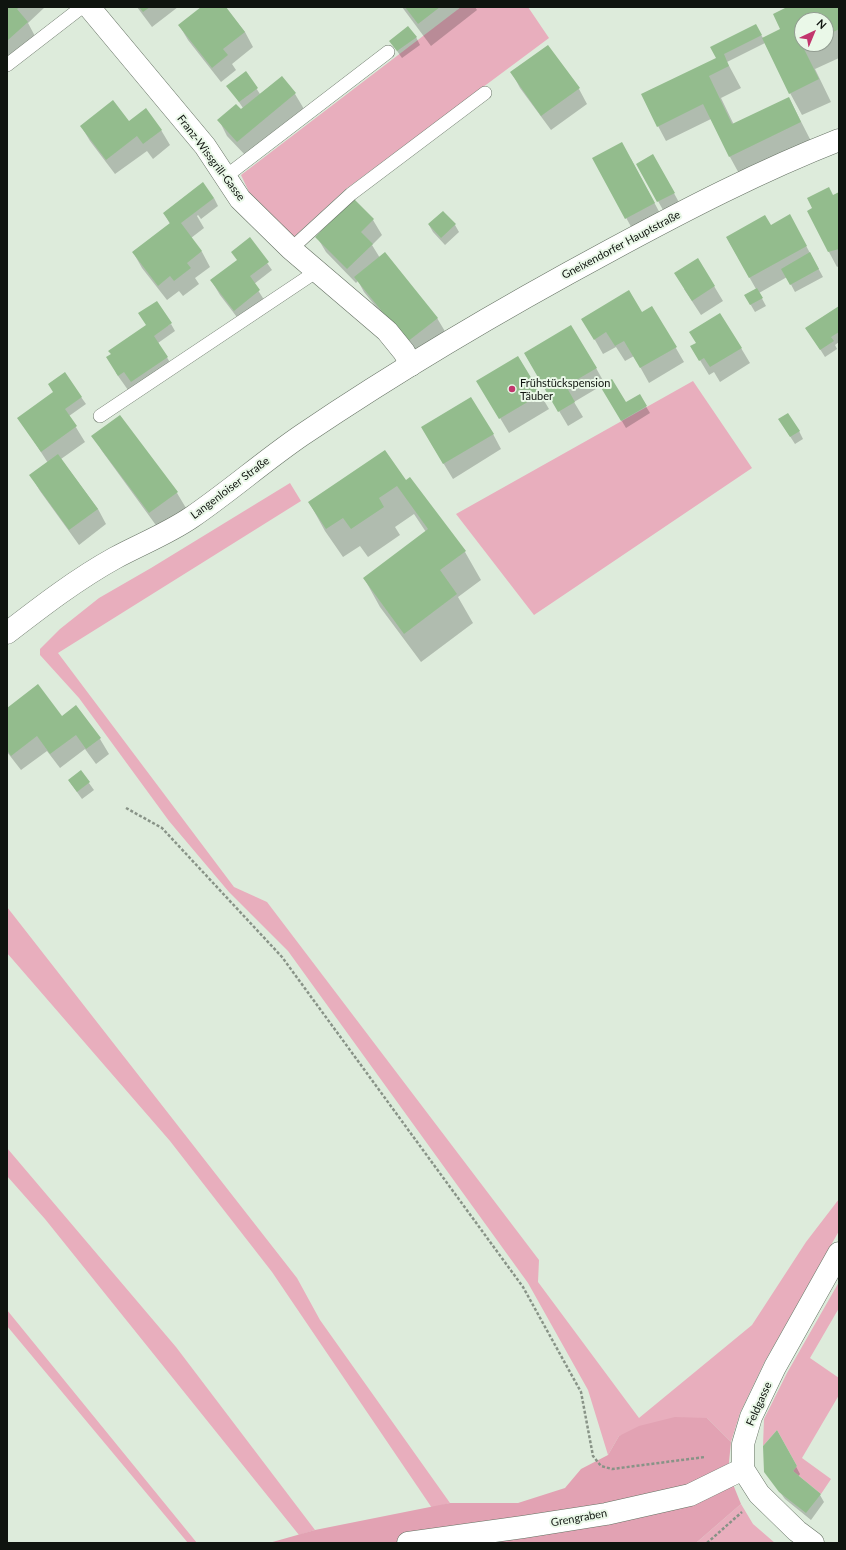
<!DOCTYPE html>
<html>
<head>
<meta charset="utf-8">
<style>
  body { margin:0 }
  #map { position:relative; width:846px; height:1550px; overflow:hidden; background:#ddebdb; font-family:Lato,sans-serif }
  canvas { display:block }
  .frame { position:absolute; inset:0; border:8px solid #0f140f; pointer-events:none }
  .north { position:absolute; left:794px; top:12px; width:40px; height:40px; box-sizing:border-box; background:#eaf8e8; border:1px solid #929d91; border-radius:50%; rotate:44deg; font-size:11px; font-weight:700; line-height:16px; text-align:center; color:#0f140f }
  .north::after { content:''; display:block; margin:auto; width:14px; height:18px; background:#c2366d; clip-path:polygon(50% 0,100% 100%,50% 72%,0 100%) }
</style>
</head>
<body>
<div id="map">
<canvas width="846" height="1550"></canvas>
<div class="frame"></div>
<div class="north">N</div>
</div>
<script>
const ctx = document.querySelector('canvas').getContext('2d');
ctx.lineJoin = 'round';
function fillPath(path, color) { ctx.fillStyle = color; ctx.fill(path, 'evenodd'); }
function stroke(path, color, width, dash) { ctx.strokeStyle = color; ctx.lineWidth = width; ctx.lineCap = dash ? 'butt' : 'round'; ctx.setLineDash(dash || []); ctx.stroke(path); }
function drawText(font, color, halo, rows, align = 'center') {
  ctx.font = font + ' Lato,sans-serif'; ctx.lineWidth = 4; ctx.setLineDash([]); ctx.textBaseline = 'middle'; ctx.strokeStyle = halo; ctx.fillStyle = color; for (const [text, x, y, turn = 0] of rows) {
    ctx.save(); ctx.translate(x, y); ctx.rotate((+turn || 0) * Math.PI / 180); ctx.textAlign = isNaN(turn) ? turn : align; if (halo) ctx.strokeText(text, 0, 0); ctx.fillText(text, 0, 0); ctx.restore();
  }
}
const green = new Path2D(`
  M461,7h67l21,31 -203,151 -52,48 -45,-45 -8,-17z
  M693,381l59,87 -218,147 -78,-101z
  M290,483l11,18 -243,152 176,234 33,15 272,358 -1,22 101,136 113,-93 54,-83 33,-43v32l-75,132 -24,50 -9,29 -24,-24 -88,18 -11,19 -20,-65 -60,-107 -240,-332 -59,-59 -60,-71 -90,-123 -39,-43v-6l20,-20 39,-31 52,-30z
  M7,907l290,371 23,42 130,183 -18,5 -160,-236 -102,-131 -163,-188z
  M7,1148l169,199 139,183 -16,5 -254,-316 -38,-43z
  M839,1282v26l-29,50 29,20v17l-37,63 29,21 -10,15 -28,-23 4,-5 -20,-36 -14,16 1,-27 23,-46z
  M7,1310l190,233h-9l-181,-217z
  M741,1504l12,20 22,19h-79z`);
const forest = new Path2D(`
  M675,1417l32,1 24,24 -3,30 13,32 -45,39h-427l46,-13 135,-27h68l47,-15 16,-19 27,-14 11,-19 20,-10z`);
const shadow = new Path2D(`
  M7,7h38l-17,16 8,15 -29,22z
  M137,7h41l-26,20z
  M203,7h22l20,25 8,15 -21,17 4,6 -15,12 -33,-42 -9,-15z
  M402,7h73l2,3 -46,36z
  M789,7h50v51l-24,11 16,33 -29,13 -12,-22 -25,-50 -38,19 14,26 -20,10 13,27 55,-27 24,47 -71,34 -12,-22 -19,-38 -45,22 -8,-15 59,-68 -5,-11 48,-14 3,5 18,-8zM802,20h24v24h-24z
  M416,37l4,8 -18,13 -12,-17z
  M246,73l14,21 22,-17 13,17 9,15 -57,48 -20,-21 -8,-16 24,-12 -15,-22z
  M512,73l67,16 8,15 -36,26 -31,-42z
  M81,126l80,4 9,15 -17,14 -6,-8 -32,23 -25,-33z
  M594,159h37l32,60 -28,15z
  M637,164l25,7 20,37 -15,9z
  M839,193v73l-2,1 -8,-15 -15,-44z
  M214,198l4,8 -17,13 -3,-4 -1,1 7,12 -13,10 11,14 8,15 -15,11 4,6 -16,12 -4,-5 -12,9 -25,-32 -9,-16 37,-28 -6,-11z
  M354,200l19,20 9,15 -10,10 8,13 57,60 9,15 -29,24 -53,-65 -6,-11 -2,2 -30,-31 -9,-15z
  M443,212l12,13 4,7 -14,13 -12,-13 -4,-7z
  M771,226l27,5 25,46 -28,15 -8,-15 -28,16 7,13 -11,6 -10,-17 11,-6 -29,-51z
  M250,239l22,31 -18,14 14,22 -25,19 -23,-30 -9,-15 27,-19z
  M714,286l9,15 -22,14 -17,-26z
  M652,307l32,55 -35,21 -15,-27 -9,5 -9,-14 -13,7 -20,-35 59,-6z
  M839,308v34l-4,3 2,4 -12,8 -14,-22z
  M171,324l4,7 -17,12 18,29 -48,18 -12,-17 -5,-18z
  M692,347l49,1 9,15 -30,19 -6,-10 -5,3z
  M525,354l71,14 9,16 21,19 13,-8 11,18 -24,15 -25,-42 -27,16 9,15 -15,9z
  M518,357l31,52 -40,24 -31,-52z
  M54,393l27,4 5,7 -17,12 16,26 -24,17 37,50 8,15 -27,21 -39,-54 -9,-15 17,-13 -29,-45z
  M784,427l15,4 4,8 -8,5z
  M493,434l8,15 -48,30 -22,-36z
  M93,436l84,57 9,15 -28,20 -56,-77z
  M406,482l59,70 16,28 -23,17 15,26 -52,39 -41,-55 -16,-29 62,-46 -12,-18 -19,13 5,8 -32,22 -8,-11 -17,11 -18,-26 -16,-29z
  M76,707l24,32 9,15 -13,10 -11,-15 -25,19 -13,-17 -26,19 -14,-18v-43l55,8z
  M81,772l13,18 -12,9 -13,-18z
  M777,1431l23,43 -2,3 22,18 4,7 -13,18 -26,-21 -20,-27z`);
const building = new Path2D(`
  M7,7h13l-3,2 11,13 -20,18z
  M139,7h11l-7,5z
  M201,7h25l19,25 -22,17 5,6 -16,13 -34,-43z
  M405,7h35l-22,17z
  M787,7h52v22l-13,7v-16h-24v24h6l-5,3 16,32 -30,15 -27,-56 18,-9 -7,-15z
  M756,24l6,11 -38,19 5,12 -20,10 23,48 57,-27 12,25 -72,35 -26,-53 -46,23 -16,-33 75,-36 -6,-11z
  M408,26l9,11 -20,14 -8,-10z
  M548,45l32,43 -39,28 -31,-44z
  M246,71l12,17 -19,14 -13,-16z
  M282,76l14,17 -59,49 -20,-22 19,-16 5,5z
  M113,100l16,21 17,-13 16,22 -19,14 -6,-8 -31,24 -26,-34z
  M622,142l33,61 -30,16 -33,-61z
  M653,154l22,39 -18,9 -21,-38z
  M203,182l11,16 -33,25 21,28 -15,12 4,5 -17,13 -4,-5 -12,10 -26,-34 38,-29 -7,-10z
  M829,187l4,8 6,-3v57l-11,3 -21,-41 5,-3 -5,-10z
  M354,199l20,20 -13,13 12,12 -26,25 -32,-32z
  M443,211l13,13 -15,14 -13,-14z
  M790,214l17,32 -58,32 -23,-41 39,-22 6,10z
  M250,237l19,25 -19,14 10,14 -26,21 -24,-31 27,-20 -6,-8z
  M385,252l53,66 -31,24 -53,-65z
  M810,252l9,17 -29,16 -9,-16z
  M698,258l17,28 -23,15 -18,-28z
  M757,288l6,10 -13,7 -6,-10z
  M629,290l13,22 10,-6 25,41 -37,21 -16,-27 -9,5 -9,-14 -12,8 -13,-21z
  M157,301l15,22 -18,13 14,21 -37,25 -7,-10 -6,4 -12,-19 5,-3 -3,-3 38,-26 -8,-12z
  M839,306v26l-8,5 3,4 -14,9 -15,-22z
  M720,313l22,35 -32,19 -6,-9 -5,3 -9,-15 6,-3 -7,-11z
  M571,325l26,43 -31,18 9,16 -17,10 -34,-59z
  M518,356l23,38 -42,25 -23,-38z
  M65,372l17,25 -17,12 12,17 -36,26 -24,-34 36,-26 -5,-8z
  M612,379l14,23 14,-8 7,12 -26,15 -21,-35z
  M471,397l23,37 -51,30 -22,-37z
  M788,413l12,18 -10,6 -12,-18z
  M120,415l58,77 -29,21 -58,-77z
  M385,450l21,30 4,-3 56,74 -26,19 17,24 -53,40 -41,-56 65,-49 -31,-43 -18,12 5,9 -33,22 -8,-11 -17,11 -18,-27z
  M58,454l40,55 -29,21 -40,-55z
  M38,684l24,32 14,-11 25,33 -15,11 -10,-14 -26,19 -13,-18 -26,20 -4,-6v-42z
  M81,770l9,12 -13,10 -9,-12z
  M777,1430l20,36 -4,5 28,23 -15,19 -27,-21 -15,-20 -1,-26z`);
const path = new Path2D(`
  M126,808l36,20 120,129 241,330 58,105 12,64 8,10 11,3 93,-12
  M707,1543l35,-31`);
const service = new Path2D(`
  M7,65l75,-58
  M225,177l163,-125
  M291,249l60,-55 134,-101
  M100,416l217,-145`);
const minor = new Path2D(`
  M89,7l116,139 35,53 51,50 96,82 17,21 7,13
  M408,1543l115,-16 83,-13 84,-19 53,-26
  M813,1543l-16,-12 -38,-37 -16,-25v-25l8,-27 24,-50 64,-114`);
const tertiary = new Path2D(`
  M7,633c35,-27 70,-54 108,-75 26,-14 54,-25 77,-41 38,-26 72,-56 110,-82 99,-67 203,-128 309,-185 74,-40 149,-79 228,-110`);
const markers = [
  [512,389,4,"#c2366d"]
];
const streetNames = [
  ["Franz-Wissgrill-Gasse",211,158,53],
  ["Gneixendorfer Hauptstraße",621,245,-28],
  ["Langenloiser Straße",230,488,-37],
  ["Feldgasse",759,1404,-66],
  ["Grengraben",579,1518,-10]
];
const poiNames = [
  ["Frühstückspension",520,383],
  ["Täuber",520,396]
];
fillPath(green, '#e8aebd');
fillPath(forest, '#e2a2b3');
fillPath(shadow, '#0003');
fillPath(building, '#93bc8d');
stroke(service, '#657163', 14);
stroke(minor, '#657163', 23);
stroke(tertiary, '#657163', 23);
stroke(path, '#889387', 2.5, [3, 2]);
stroke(service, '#fff', 13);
stroke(minor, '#fff', 22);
stroke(tertiary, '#fff', 22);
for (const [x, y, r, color] of markers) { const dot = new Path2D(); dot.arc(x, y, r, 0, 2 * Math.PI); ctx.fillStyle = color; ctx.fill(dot); stroke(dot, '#eaf8e8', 1.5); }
drawText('11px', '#0f140f', '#eaf8e8', streetNames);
drawText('11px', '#0f140f', '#eaf8e8', poiNames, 'left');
</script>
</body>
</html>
